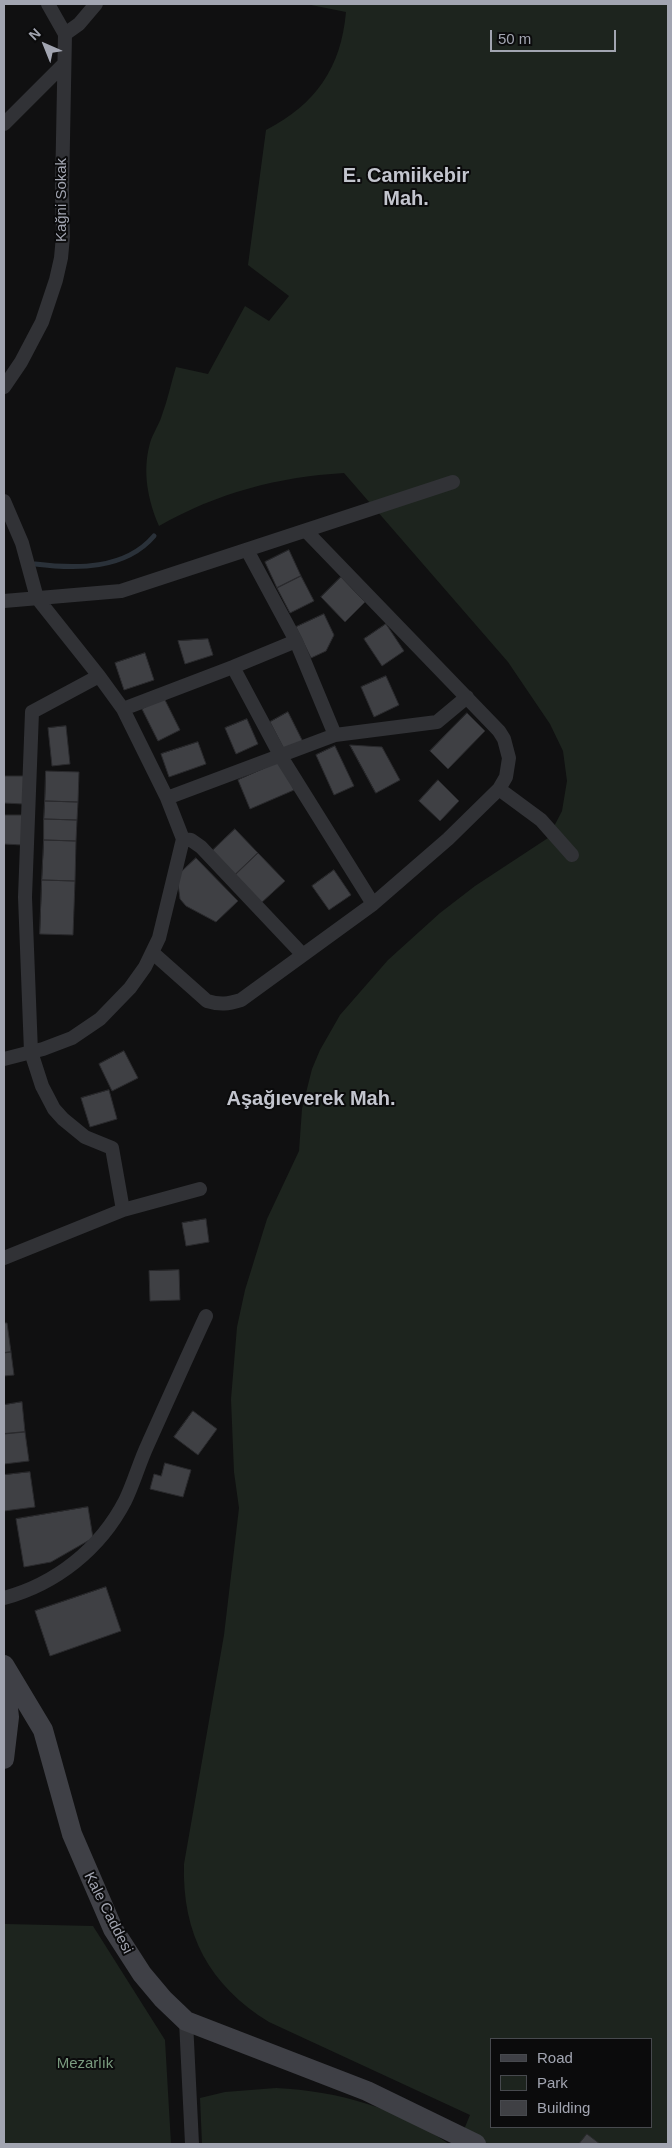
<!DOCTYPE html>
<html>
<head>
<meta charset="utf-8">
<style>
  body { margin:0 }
  #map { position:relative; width:672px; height:2148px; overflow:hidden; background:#101011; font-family:Helvetica,sans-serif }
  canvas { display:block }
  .frame { position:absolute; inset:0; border:5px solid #a2a5b1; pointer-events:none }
  .legend { position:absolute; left:490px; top:2038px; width:162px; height:90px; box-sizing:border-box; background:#0b0b0c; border:1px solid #47494e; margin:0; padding:6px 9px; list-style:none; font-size:15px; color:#a2a5b1 }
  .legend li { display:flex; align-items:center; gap:10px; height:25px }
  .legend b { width:25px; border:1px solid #47494e }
  .north { position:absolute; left:20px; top:20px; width:50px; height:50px; -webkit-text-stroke:4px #0b0b0c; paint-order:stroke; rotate:316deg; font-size:14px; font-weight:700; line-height:20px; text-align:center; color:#a2a5b1 }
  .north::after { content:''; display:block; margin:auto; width:18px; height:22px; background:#a2a5b1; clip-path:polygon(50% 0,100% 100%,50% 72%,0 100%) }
  .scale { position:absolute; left:490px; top:30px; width:126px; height:22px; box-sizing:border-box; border:2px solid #a2a5b1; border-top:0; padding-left:6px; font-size:15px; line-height:18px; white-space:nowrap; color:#a2a5b1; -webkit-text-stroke:4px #0b0b0c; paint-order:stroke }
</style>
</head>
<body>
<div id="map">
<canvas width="672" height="2148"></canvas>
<div class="frame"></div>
<ul class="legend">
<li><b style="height:6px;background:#3f4046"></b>Road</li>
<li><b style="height:14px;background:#1d241e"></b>Park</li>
<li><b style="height:14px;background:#3f4044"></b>Building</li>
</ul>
<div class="north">N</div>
<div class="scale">50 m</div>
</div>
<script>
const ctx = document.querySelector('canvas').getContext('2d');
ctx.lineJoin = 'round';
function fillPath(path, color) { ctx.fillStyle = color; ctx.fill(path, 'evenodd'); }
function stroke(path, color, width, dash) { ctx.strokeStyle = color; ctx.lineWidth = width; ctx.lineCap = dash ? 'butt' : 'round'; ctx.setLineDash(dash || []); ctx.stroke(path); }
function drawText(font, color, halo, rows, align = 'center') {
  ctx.font = font + ' Helvetica,sans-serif'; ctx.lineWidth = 4; ctx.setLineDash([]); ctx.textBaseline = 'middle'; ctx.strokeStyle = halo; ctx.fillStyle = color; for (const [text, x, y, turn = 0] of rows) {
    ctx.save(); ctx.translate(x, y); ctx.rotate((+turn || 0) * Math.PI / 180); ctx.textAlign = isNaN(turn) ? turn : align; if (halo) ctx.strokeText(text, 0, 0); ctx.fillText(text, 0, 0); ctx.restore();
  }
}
const green = new Path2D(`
  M306,4h362v2140h-210l12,-29 -201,-93c-60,-37 -87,-88 -85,-158l40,-229 15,-127 -5,-36 -3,-73 6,-72 8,-37 22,-71 32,-68 3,-42 10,-40 8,-19 20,-35 48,-55 52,-47 35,-27 73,-48 14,-27 5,-30 -4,-30 -13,-27 -42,-62 -164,-189c-67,4 -127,20 -185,53 -11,-26 -17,-54 -9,-83 3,-10 9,-18 12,-28 6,-16 9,-32 14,-48l32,7 37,-68 24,15 20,-25 -41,-31 18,-135c50,-26 75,-62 80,-118zM491,2039h160v88h-160z
  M5,1924l88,2 72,114 6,104h-167z
  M276,2088c62,3 122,20 173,56h-247l-2,-46 25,-6z`);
const stream = new Path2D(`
  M35,564c41,5 90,6 119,-28`);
const building = new Path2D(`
  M289,550l12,26 -24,12 -12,-26z
  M301,576l13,25 -24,12 -13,-25z
  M341,577l24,25 -20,20 -24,-25z
  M324,614l10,21 -8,16 -15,7 -15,-31z
  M386,624l18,27 -22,15 -18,-27z
  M208,639l5,16 -28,9 -7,-23z
  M145,653l9,27 -30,10 -9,-27z
  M386,676l13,29 -25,12 -13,-30z
  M164,698l16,32 -22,11 -16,-32z
  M288,712l15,30 -18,9 -15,-29z
  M467,713l18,18 -37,38 -18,-18z
  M247,719l11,25 -22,10 -11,-26z
  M66,726l4,38 -18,2 -4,-38z
  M198,742l8,22 -37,13 -8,-23z
  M350,745l32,2 18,33 -24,13z
  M335,746l19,40 -20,9 -18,-40z
  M281,761l13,29 -44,19 -12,-29z
  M46,771l33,1 -1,30 -33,-1z
  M4,776h20l-1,28 -19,-1z
  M438,780l21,21 -19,20 -21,-20z
  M45,801l33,1 -1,18 -33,-1z
  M4,815h19l-1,30 -18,-1z
  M44,819l33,1 -1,21 -32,-1z
  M235,829l23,24 -24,23 -23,-24z
  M44,840l32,1 -1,40 -33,-1z
  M258,853l27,28 -25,23 -26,-28z
  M196,858l42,43 -22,21 -30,-16 -6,-7 -3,-23z
  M334,870l17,25 -22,15 -17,-24z
  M42,880l33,1 -2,54 -33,-1z
  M124,1051l14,27 -26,13 -13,-27z
  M109,1090l8,29 -27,8 -9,-29z
  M206,1219l3,23 -23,4 -4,-23z
  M179,1270l1,30 -30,1 -1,-30z
  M4,1323h3l4,29 -7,1z
  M11,1352l3,23 -10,1v-23z
  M22,1402l3,30 -21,2v-29z
  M193,1411l24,18 -19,26 -24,-18z
  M25,1432l4,29 -25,3v-30z
  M165,1463l26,7 -8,27 -33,-8 4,-15 7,2z
  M30,1472l5,35 -31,4v-36z
  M88,1507l5,31 -42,24 -27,5 -8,-48z
  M106,1587l15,44 -71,25 -15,-45z
  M587,2134l13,10h-21z`);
const street = new Path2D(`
  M65,34l14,-10 17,-20
  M4,124l60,-60
  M4,387l17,-25 21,-40 14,-42 5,-22 2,-22 -1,-45 3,-157 -17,-30
  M4,501l18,42 15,55 62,78 24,33 44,89 16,41 -24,99 -14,29 -15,21 -30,31 -28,19 -29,11 -39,10
  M247,550l49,91 39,94
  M4,601l117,-10 332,-109
  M233,667l47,88 93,149
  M99,676l-67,36 -7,185 6,155 11,34 12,23 9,10 22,18 27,11 11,62
  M123,709l110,-42 63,-26
  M499,789l42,31 31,35
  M167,798l168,-63 102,-13 30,-25
  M183,839l8,1 10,7 102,108
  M153,953l54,48c13,4 21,3 34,-1l132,-96 75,-65 51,-50 7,-12 3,-19 -5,-19 -5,-8 -193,-200
  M4,1258l119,-48 77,-21
  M4,1598c52,-14 96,-49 121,-97 9,-18 14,-38 23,-57 19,-42 38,-85 58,-128
  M186,2021l6,123`);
const secondary = new Path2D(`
  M4,1665l39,65 29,104 41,95 29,45 21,25 23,22 181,70 109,53
  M4,1759l5,-42 -5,-45`);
const streetNames = [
  ["Kağni Sokak",62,200,-90],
  ["Kale Caddesi",108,1913,63]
];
const parkNames = [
  ["Mezarlık",85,2064]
];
const districtNames = [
  ["E. Camiikebir",406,176],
  ["Mah.",406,199],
  ["Aşağıeverek Mah.",311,1099]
];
fillPath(green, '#1d241e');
stroke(stream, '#2a3139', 5);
fillPath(building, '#3f4044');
stroke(building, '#2a2a2d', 1);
stroke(street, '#313236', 14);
stroke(secondary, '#3f4046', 20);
drawText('15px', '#a2a5b1', '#0b0b0c', streetNames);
drawText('15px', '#7a9b7f', '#0b0b0c', parkNames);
drawText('bold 20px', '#c3c5ce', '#0b0b0c', districtNames);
</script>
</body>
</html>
